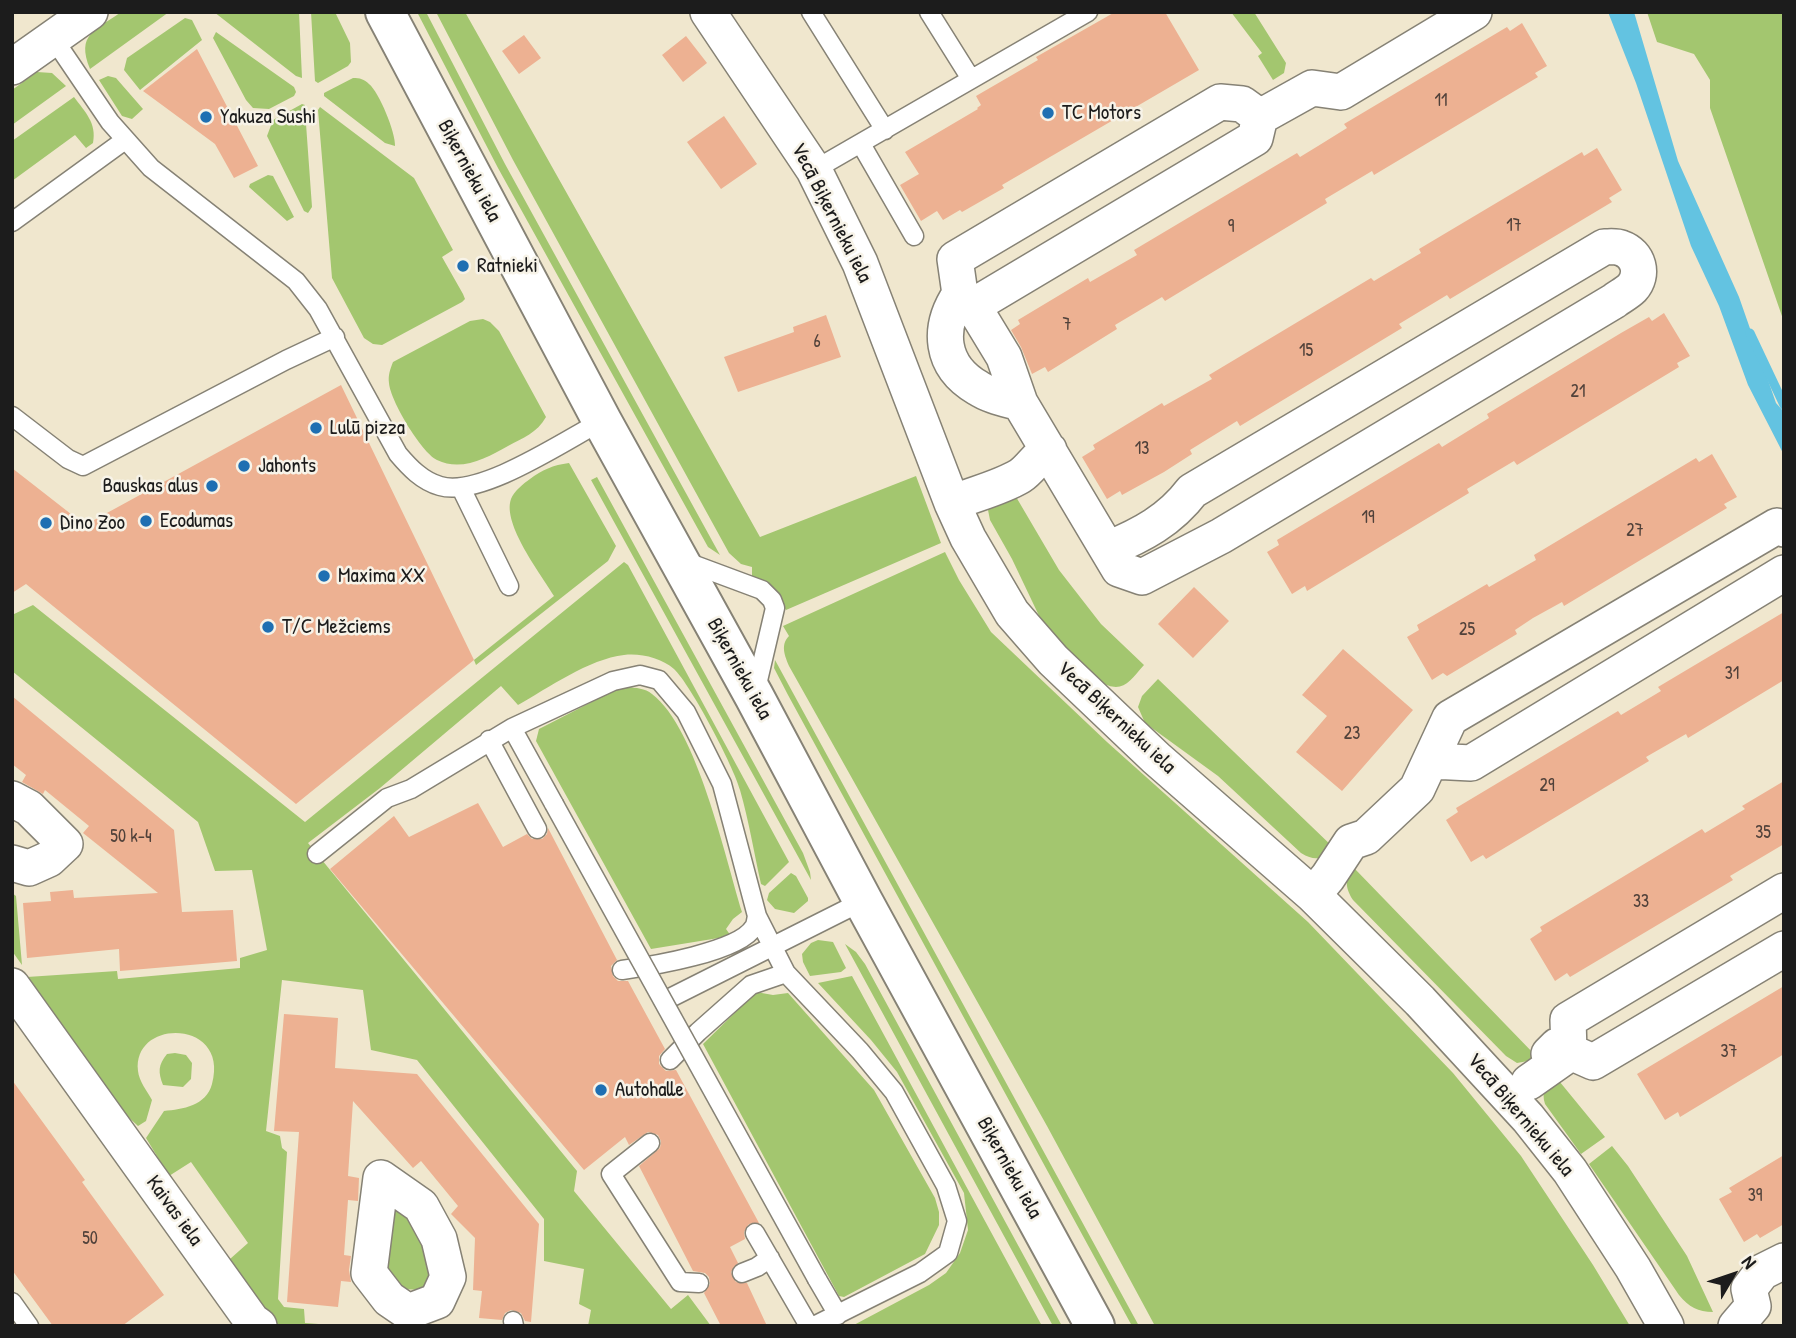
<!DOCTYPE html>
<html>
<head>
<meta charset="utf-8">
<style>
  body { margin:0 }
  #map { position:relative; width:1796px; height:1338px; overflow:hidden; background:#f0e7ce; font-family:"Patrick Hand",sans-serif }
  canvas { display:block }
  .frame { position:absolute; inset:0; border:14px solid #1c1c1c; pointer-events:none }
  .north { position:absolute; left:1698px; top:1240px; width:70px; height:70px; -webkit-text-stroke:5px #f7f3e8; paint-order:stroke; rotate:51deg; font-size:19px; font-weight:700; line-height:28px; text-align:center; color:#1c1c1c }
  .north::after { content:''; display:block; margin:auto; width:24px; height:32px; background:#1c1c1c; clip-path:polygon(50% 0,100% 100%,50% 72%,0 100%) }
</style>
</head>
<body>
<div id="map">
<canvas width="1796" height="1338"></canvas>
<div class="frame"></div>
<div class="north">N</div>
</div>
<script>
const ctx = document.querySelector('canvas').getContext('2d');
ctx.lineJoin = 'round';
function fillPath(path, color) { ctx.fillStyle = color; ctx.fill(path, 'evenodd'); }
function stroke(path, color, width, dash) { ctx.strokeStyle = color; ctx.lineWidth = width; ctx.lineCap = dash ? 'butt' : 'round'; ctx.setLineDash(dash || []); ctx.stroke(path); }
function drawText(font, color, halo, rows, align = 'center') {
  ctx.font = font + ' "Patrick Hand",sans-serif'; ctx.lineWidth = 5; ctx.setLineDash([]); ctx.textBaseline = 'middle'; ctx.strokeStyle = halo; ctx.fillStyle = color; for (const [text, x, y, turn = 0] of rows) {
    ctx.save(); ctx.translate(x, y); ctx.rotate((+turn || 0) * Math.PI / 180); ctx.textAlign = isNaN(turn) ? turn : align; if (halo) ctx.strokeText(text, 0, 0); ctx.fillText(text, 0, 0); ctx.restore();
  }
}
const green = new Path2D(`
  M121,12h48l-79,57c-14,-35 5,-38 31,-57z
  M214,12h85l3,66 -6,-2z
  M311,12h24l15,31 1,19 -3,4 -30,17 -3,-2z
  M417,12h9l79,152 215,391 -12,-8 -210,-379z
  M436,12h29l295,525 156,-61 25,67 -155,67 -11,-17 -23,-15v-11l-11,-3 -12,-11 -216,-393z
  M1231,12h23l32,51 -2,10 -11,7 -15,-24 4,-3z
  M1647,12h137v310l-74,-214v-28l-16,-26 -37,-12z
  M185,18l7,2 10,20 -62,50 -16,-20 3,-12z
  M216,32l78,55 2,5 -2,4 -25,13 -16,-1 -7,-8 -33,-62z
  M37,72l15,1 14,13 -54,39v-35z
  M108,76l8,2 27,31 -11,10 -10,-3 -23,-36z
  M353,78c7,0 11,1 16,6 10,8 27,49 26,62l-10,-3 -61,-47v-3z
  M74,97c11,15 23,26 19,46l-7,5 -11,-13 -63,46v-40z
  M302,104l3,1v5l7,97 -4,6 -4,-2 -37,-75 6,-16z
  M320,107l94,71 39,72 -11,7 21,37 2,5 -3,3 -80,43 -9,-1 -9,-6 -32,-60 -14,-168z
  M268,175l5,1 21,41 -7,4 -38,-34 1,-3z
  M483,319l7,3 9,9 47,86c-9,16 -23,21 -38,29 -21,12 -47,26 -71,14 -16,-8 -47,-60 -48,-77 -1,-8 1,-13 4,-21l77,-41z
  M569,463l47,83 -8,15 -132,104 -2,-5 80,-64c-13,-22 -52,-72 -43,-97 3,-8 12,-15 19,-20 12,-9 23,-14 39,-16z
  M597,477l206,376 7,19 1,8 -220,-400z
  M1012,490l47,80 42,54 43,41c-15,17 -22,30 -45,16l-57,-59 -30,-63 -22,-39 -2,-10 4,-8z
  M945,552l14,28 32,52 116,110 201,180 145,151 68,83 72,109 37,61h-475l-108,-200 -258,-460c-4,-10 -9,-21 0,-30l-6,-10z
  M624,562l4,3 161,297 -24,24 -4,-2c-7,-31 -12,-63 -21,-94 -6,-23 -49,-105 -66,-121 -13,-11 -33,-16 -50,-14 -35,4 -76,33 -106,50l-17,-19 -121,102 -72,55 269,328 -3,20 97,118 17,-14 23,31h-123l3,-16 -12,-6 5,-35 -40,-8v-42l-127,-159 -46,-10 -8,-60 -81,-10 -16,151 14,5 2,12 5,4 -9,147 6,8 20,2 1,14 41,3 -71,-1 -45,-66 18,-16 -57,-81 -22,14 -23,-38 18,-27c19,-2 42,-5 48,-27 18,-65 -80,-66 -74,-13 1,10 9,20 14,29l-6,21 -8,5 -12,-11 -99,-138 90,-6 1,8 122,-11v-10l27,-8 -15,-80 -37,1 -17,-49 -186,-151v-56l21,-10 272,217z
  M775,660l364,666h-7l-344,-631 -14,-27z
  M1158,679l177,170c-13,10 -19,13 -34,4l-83,-77 -73,-53 -7,-16 4,-11z
  M627,687c9,1 18,1 25,7 45,34 73,163 90,218l-9,7 -7,10 5,7 -80,13 -115,-208 3,-12 78,-40z
  M1355,869l181,187 -8,5 -11,2 -11,-7 -153,-156c-7,-11 -10,-22 2,-31z
  M791,873l5,3 12,22v3l-14,12 -19,-4 -8,-9 2,-7z
  M12,893l4,3 6,69 -10,-14z
  M818,940l15,2 13,26 -5,4 -31,4 -7,-14 -1,-8 9,-11z
  M845,944l11,8 9,12 197,362h-9z
  M852,976l190,350h-190l77,-41 17,-12 14,-20 8,-23 -4,-37 -67,-121 -26,-32 -53,-57z
  M756,992l17,3 15,-2 86,97 61,108 4,14v13l-14,29 -81,43 -5,-1 -136,-252z
  M175,1053l11,2 6,8 -1,16 -8,8 -20,-2c-5,-13 -5,-20 4,-31z
  M1555,1076l50,61 -24,17 -36,-50c-4,-13 1,-18 10,-28z
  M1612,1146l16,20 59,90 26,56c-15,0 -24,-5 -34,-17l-90,-131z
  M386,1207h14l34,40 -8,43 -27,-1 -15,-17z`);
const water = new Path2D(`
  M1608,12h26l44,149 61,136 37,106 8,9v43l-36,-70 -29,-79 -28,-60 -55,-163z`);
const stream = new Path2D(`
  M1750,333l34,72`);
const building = new Path2D(`
  M1115,12h50l34,58 -197,115 2,3 -42,24 -2,-2 -17,10 -6,-9 -16,10 -21,-36 19,-11 -14,-22 73,-43 -1,-1 4,-3 -5,-9 62,-36 -2,-3z
  M1522,23l25,43 -12,7 3,4 -164,98 -2,-4 -47,28 2,4 -162,98 -3,-4 -47,28 2,4 -69,43 -3,-5 -13,7 -11,-27 -10,-17 9,-6 -2,-4 70,-42 2,4 47,-27 -3,-5 163,-97 3,4 18,-11 29,-18 -3,-4 163,-97 3,4z
  M524,35l17,23 -22,16 -17,-23z
  M686,36l21,27 -24,19 -21,-27z
  M197,49l61,117 -24,12 -19,-34 -72,-53z
  M724,116l33,48 -36,25 -34,-47z
  M1597,148l25,42 -13,8 3,4 -162,97 -3,-4 -48,29 3,4 -162,98 -3,-5 -47,29 2,4 -28,18 -42,23 -2,-4 -13,8 -25,-42 13,-8 -2,-4 69,-42 2,3 48,-27 -3,-4 162,-97 3,3 47,-28 -2,-4 163,-97 2,4z
  M1664,313l26,43 -13,7 2,4 -162,98 -3,-4 -47,28 2,4 -162,98 -2,-5 -13,8 -25,-42 12,-7 -2,-5 162,-97 3,4 47,-29 -2,-4 134,-81 28,-16 3,4z
  M826,315l15,42 -103,35 -14,-35 70,-25 -1,-5z
  M341,385l133,275 -178,144 -270,-220 -14,9v-125l73,57z
  M1712,454l25,43 -13,7 3,4 -163,98 -2,-4 -29,16 -18,12 2,4 -70,42 -4,-3 -11,7 -25,-43 12,-7 -2,-5 70,-41 2,3 47,-27 -2,-5 162,-97 3,4z
  M1194,587l35,34 -36,37 -35,-34z
  M1784,612v68l-96,58 -2,-4 -40,23 3,4 -163,98 -3,-4 -12,7 -25,-42 12,-8 -2,-4 162,-97 3,4 40,-24 -3,-4z
  M1343,649l70,61 -71,81 -46,-39 31,-36 -25,-21z
  M12,696l162,134 8,82 51,-2 4,51 -117,10 -1,-22 -92,9 -4,-55 28,-2 -1,-9 23,-2 1,8 84,-5 -75,-60 6,-7 -44,-36 -2,4 -21,-12 4,-7 -14,-11z
  M1784,781v63l-54,32 3,4 -42,25 -121,72 -3,-4 -12,8 -25,-42 12,-8 -2,-4 162,-98 3,4 40,-24 -3,-3z
  M478,803l25,44 24,-13 5,5h10l5,-5 1,-6 69,132 -6,6 2,10 5,5h10l37,68 -6,7v8l7,7 10,-1 83,153 -10,1 -5,8 1,7 -15,8 8,16 -7,9 5,10 11,1 20,43h-46l-17,-33 6,-9 -1,-7 -4,-4 -12,-2 -54,-105 21,-18 1,-7 -3,-6 -10,-3 -19,13 -4,-8 -41,33 -254,-301 64,-53 15,21z
  M1784,986v68l-104,63 -2,-5 -13,8 -28,-46z
  M284,1014l54,4 -3,50 82,6 122,150 -8,98 -6,-1 -4,-8 -10,-3 -6,3 -3,7 -23,-2 3,-27 -9,-1 2,-52 -24,-24 7,-8 -37,-45 -8,7 -60,-67 -5,75 11,2 -1,23 -10,-1 -4,55 7,1 -2,14 2,12 -10,-1 -3,26 -51,-5 12,-170 -25,-1z
  M12,1080l73,100 -3,2 82,113 -42,31h-69l-41,-56z
  M1784,1155v69l-24,14 -3,-4 -13,8 -25,-43 13,-7 -3,-4z`);
const service = new Path2D(`
  M811,12l74,118
  M929,12l42,67
  M53,38l57,84 41,46 145,113 22,28 80,145c11,13 24,27 42,32 40,12 124,-45 162,-65
  M861,144l53,92
  M814,170l274,-158
  M12,222l113,-82
  M12,416l56,43 15,7 203,-106 49,-23
  M461,488l48,98
  M684,561l78,29 10,10 3,8 -19,81
  M512,728l42,76
  M489,740l48,89
  M317,854l70,-56 24,-9 101,-61 101,-47 27,-6 19,5 27,32 36,72 35,132 29,57 74,78 34,41 52,94 11,35 -9,32 -28,20 -106,53
  M622,970c29,-4 117,-18 132,-43 2,-3 2,-7 3,-11
  M664,1001l199,-100
  M670,1060l28,-28 53,-47 35,-12
  M650,1143l-39,31 69,108 19,1
  M755,1233l54,93
  M742,1273l15,-6 13,-9
  M817,1279l21,36
  M12,1302l17,24
  M513,1321l1,5`);
const minor = new Path2D(`
  M708,12l106,158 46,93 92,240 16,35 44,75 41,47 103,98 157,137 107,106 108,117 42,53 63,97 33,58
  M12,67l78,-55
  M1260,117l52,-29 29,4 133,-80
  M960,294c-23,34 -20,72 18,94 12,8 28,11 42,15
  M973,306l282,-168 5,-21 -18,-13 -22,-2 -265,157 5,35 13,12 31,51 16,46 99,166 23,8 79,-41 393,-235c5,-4 13,-8 18,-13 12,-13 7,-34 -11,-40 -5,-2 -12,-1 -17,-1l-412,244c-22,29 -50,44 -84,58
  M952,503c22,-9 48,-15 68,-27 12,-8 15,-18 29,-26
  M1432,761l39,2 313,-190
  M12,799l17,9 36,36 -16,15 -20,9 -17,-5
  M1313,895l15,-18 23,-35 15,-5 51,-48 33,-71 327,-192 7,3
  M12,986l240,335 7,5
  M1549,1054l8,-8 36,16 191,-113
  M1529,1082l37,-26 3,-5 -1,-31 216,-129
  M381,1178l40,28 18,33 9,38 -11,24 -29,11 -19,-13 -20,-26z
  M1736,1326l17,-20 -4,-17 13,-17 22,-11`);
const secondary = new Path2D(`
  M385,12l217,409 152,275 109,205 232,425`);
const serviceBridge = new Path2D(`
  M554,804l263,475`);
const markers = [
  [1048,113,7,"#1f6fb2"],
  [206,117,7,"#1f6fb2"],
  [463,266,7,"#1f6fb2"],
  [316,428,7,"#1f6fb2"],
  [244,466,7,"#1f6fb2"],
  [212,486,7,"#1f6fb2"],
  [146,521,7,"#1f6fb2"],
  [46,523,7,"#1f6fb2"],
  [324,576,7,"#1f6fb2"],
  [268,627,7,"#1f6fb2"],
  [601,1090,7,"#1f6fb2"]
];
const numberNames = [
  ["11",1441,101],
  ["17",1514,226],
  ["9",1231,227],
  ["7",1067,325],
  ["6",817,342],
  ["15",1306,351],
  ["21",1578,392],
  ["13",1142,449],
  ["19",1368,518],
  ["27",1635,531],
  ["25",1467,630],
  ["31",1732,674],
  ["23",1352,734],
  ["29",1547,786],
  ["35",1763,833],
  ["50 k-4",131,837],
  ["33",1641,902],
  ["37",1729,1052],
  ["39",1755,1196],
  ["50",90,1239]
];
const poiNames = [
  ["TC Motors",1062,113],
  ["Yakuza Sushi",220,117],
  ["Ratnieki",477,266],
  ["Lulū pizza",330,428],
  ["Jahonts",258,466],
  ["Bauskas alus",198,486,"right"],
  ["Ecodumas",160,521],
  ["Dino Zoo",60,523],
  ["Maxima XX",338,576],
  ["T/C Mežciems",282,627],
  ["Autohalle",615,1090]
];
const streetNames = [
  ["Biķernieku iela",469,171,62],
  ["Vecā Biķernieku iela",831,213,63],
  ["Biķernieku iela",739,669,61],
  ["Vecā Biķernieku iela",1116,718,43],
  ["Vecā Biķernieku iela",1520,1115,50],
  ["Biķernieku iela",1009,1168,61],
  ["Kaivas iela",174,1211,54]
];
fillPath(green, '#a3c66f');
fillPath(water, '#63c3e1');
stroke(stream, '#63c3e1', 9);
fillPath(building, '#edb192');
stroke(service, '#868275', 21);
stroke(minor, '#868275', 38);
stroke(secondary, '#868275', 42);
stroke(service, '#fff', 18);
stroke(minor, '#fff', 35);
stroke(secondary, '#fff', 38);
stroke(serviceBridge, '#868275', 21, []);
stroke(serviceBridge, '#fff', 18);
for (const [x, y, r, color] of markers) { const dot = new Path2D(); dot.arc(x, y, r, 0, 2 * Math.PI); ctx.fillStyle = color; ctx.fill(dot); stroke(dot, '#f7f3e8', 2.5); }
drawText('18px', '#50413a', null, numberNames);
drawText('21px', '#1c1c1c', '#f7f3e8', poiNames, 'left');
drawText('21px', '#1c1c1c', '#f7f3e8', streetNames);
</script>
</body>
</html>
